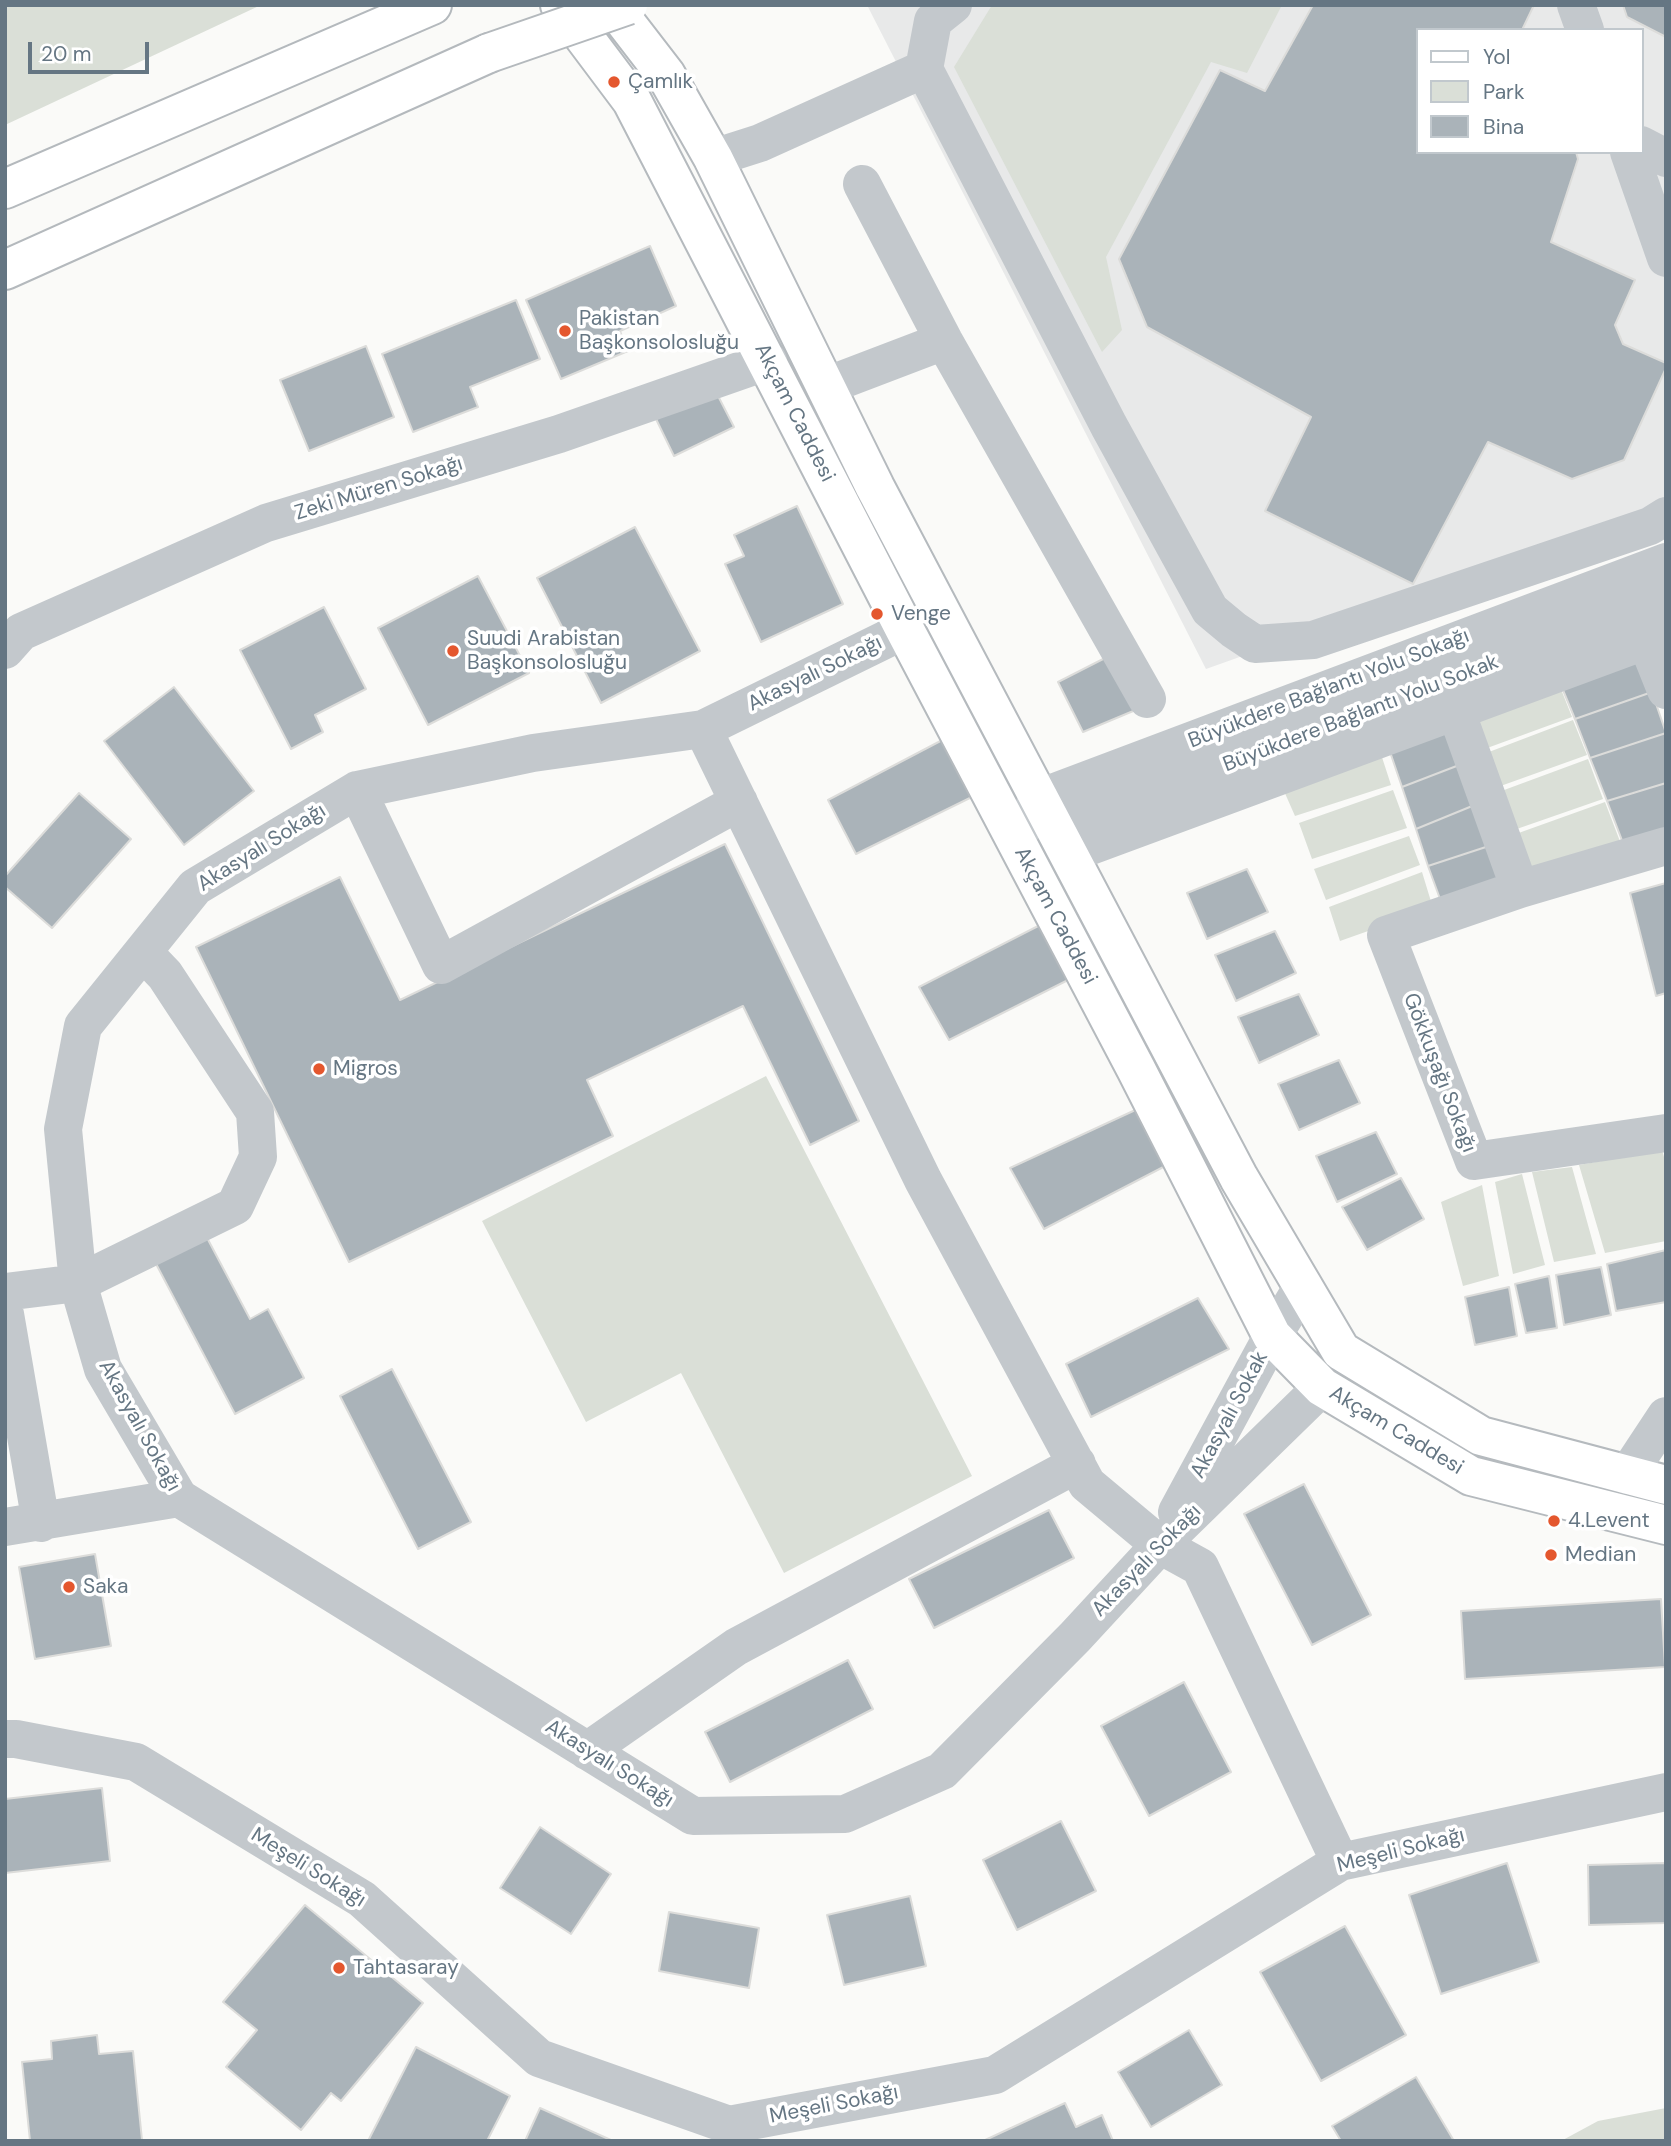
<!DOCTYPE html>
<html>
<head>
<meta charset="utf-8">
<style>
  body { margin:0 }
  #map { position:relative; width:1671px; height:2146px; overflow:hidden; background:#fafaf8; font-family:"DM Sans",sans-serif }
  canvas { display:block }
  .frame { position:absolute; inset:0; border:7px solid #657683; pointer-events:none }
  .legend { position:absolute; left:1416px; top:28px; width:228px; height:126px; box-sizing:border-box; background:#fff; border:2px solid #c1c8cd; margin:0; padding:9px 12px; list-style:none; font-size:21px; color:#657683 }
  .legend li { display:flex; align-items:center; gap:14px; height:35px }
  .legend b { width:35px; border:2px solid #c1c8cd }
  .scale { position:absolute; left:28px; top:42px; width:121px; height:32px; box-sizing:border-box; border:4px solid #657683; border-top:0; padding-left:9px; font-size:21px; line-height:24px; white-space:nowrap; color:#657683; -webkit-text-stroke:5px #fff; paint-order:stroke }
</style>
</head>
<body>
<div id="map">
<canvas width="1671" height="2146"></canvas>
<div class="frame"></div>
<ul class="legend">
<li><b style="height:9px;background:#fff"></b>Yol</li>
<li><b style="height:19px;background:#dadfd7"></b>Park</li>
<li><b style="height:19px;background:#aab3b9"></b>Bina</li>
</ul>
<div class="scale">20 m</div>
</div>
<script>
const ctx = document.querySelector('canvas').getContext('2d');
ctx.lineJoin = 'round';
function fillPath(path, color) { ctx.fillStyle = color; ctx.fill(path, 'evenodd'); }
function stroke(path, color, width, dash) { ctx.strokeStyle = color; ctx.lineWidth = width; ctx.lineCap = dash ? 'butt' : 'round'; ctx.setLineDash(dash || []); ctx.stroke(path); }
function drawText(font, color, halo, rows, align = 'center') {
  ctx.font = font + ' "DM Sans",sans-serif'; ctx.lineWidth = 7; ctx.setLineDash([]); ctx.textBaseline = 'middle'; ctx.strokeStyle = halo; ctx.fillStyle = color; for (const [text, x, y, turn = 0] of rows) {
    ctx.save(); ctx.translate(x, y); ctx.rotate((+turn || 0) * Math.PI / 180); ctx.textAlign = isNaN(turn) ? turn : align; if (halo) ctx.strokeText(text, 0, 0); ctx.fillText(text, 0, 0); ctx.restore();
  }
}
const built = new Path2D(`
  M867,5h799v500l-460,164zM1417,30h224v122h-224z`);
const green = new Path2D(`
  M13,5h248l-256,120v-118z
  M992,5h290l-35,68 -36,-11 -105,195 16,73 -20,22 -148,-285z
  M1557,679l15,38 -93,34 -14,-38z
  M1573,720l14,35 -92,33 -14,-33z
  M1379,748l12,37 -96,31 -15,-34z
  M1588,759l15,40 -92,32 -15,-38z
  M1393,790l14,38 -95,31 -13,-36z
  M1605,802l16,42 -94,32 -14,-41z
  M1409,836l11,29 -94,35 -12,-31z
  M1422,872l11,36 -93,33 -11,-34z
  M766,1076l206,400 -188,97 -103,-200 -95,49 -104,-201z
  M1662,1150l4,14v77l-61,12 -26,-88z
  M1572,1167l24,87 -42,8 -22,-90z
  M1522,1174l23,91 -32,9 -18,-92z
  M1482,1185l17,91 -36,10 -22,-84z
  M1666,2108v33h-105l37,-20z`);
const building = new Path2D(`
  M1313,5h221l-12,25h-105v122h159l2,7 -27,83 84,38 -20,45 8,19 43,19v5l-42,92 -52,19 -84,-37 -75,142 -148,-73 46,-94 -164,-90 -28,-68 101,-189 45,21z
  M1623,5h43v32l-39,-20z
  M650,246l26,60 -56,25 8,20 -67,28 -35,-79z
  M516,300l24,59 -70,28 8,20 -65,25 -31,-78z
  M366,346l28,71 -85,34 -29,-71z
  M715,390l19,37 -60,29 -18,-37z
  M797,506l46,98 -82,38 -36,-78 19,-8 -10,-21z
  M635,527l65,124 -99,52 -64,-125z
  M478,576l51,97 -101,52 -50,-97z
  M324,607l42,82 -51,26 8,17 -32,17 -51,-99z
  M1637,650l15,42 -77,27 -17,-41z
  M1107,657l31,52 -55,23 -25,-50z
  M174,687l80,104 -70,54 -80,-104z
  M1652,692l14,41 -76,25 -15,-39z
  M1452,717l15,45 -65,25 -15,-44z
  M1666,733v50l-59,18 -17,-43z
  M950,736l30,57 -124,61 -28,-54z
  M1467,762l15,40 -66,27 -14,-42z
  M1666,783v46l-43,14 -16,-42z
  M79,793l52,46 -79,89 -47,-41v-11z
  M1482,802l13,42 -67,22 -12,-37z
  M725,844l134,277 -49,24 -67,-139 -156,74 26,56 -264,126 -153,-315 144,-70 60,123z
  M1495,844l12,47 -64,16 -15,-41z
  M1247,869l21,43 -61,27 -20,-46z
  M1666,883v110l-10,3 -26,-103z
  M1046,922l30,54 -127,64 -30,-53z
  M1275,931l21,42 -60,28 -21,-46z
  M1299,994l20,41 -60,28 -21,-46z
  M1339,1060l21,43 -61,27 -21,-46z
  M1144,1106l27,57 -127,66 -34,-61z
  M1376,1132l21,42 -60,28 -21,-46z
  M1401,1178l23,41 -57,31 -25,-43z
  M205,1234l45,85 18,-10 36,69 -69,36 -81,-154z
  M1666,1250v52l-50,9 -9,-47z
  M1601,1267l10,48 -47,10 -8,-50z
  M1549,1276l8,52 -31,5 -11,-49z
  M1509,1287l8,49 -42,9 -10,-48z
  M1198,1298l31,51 -138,68 -25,-53z
  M392,1369l79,153 -53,27 -78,-153z
  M1304,1484l67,131 -59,30 -68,-131z
  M1049,1510l25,48 -140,70 -25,-49z
  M95,1554l16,92 -76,13 -16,-92z
  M1661,1599l4,68 -200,12 -4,-68z
  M848,1660l25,49 -143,73 -25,-50z
  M1184,1682l47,90 -82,44 -48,-90z
  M102,1788l8,73 -105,12v-74z
  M1061,1821l35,70 -79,39 -34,-70z
  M540,1827l71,47 -40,60 -71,-46z
  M1507,1863l32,99 -98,32 -32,-99z
  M1666,1863v60l-77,2 -1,-60z
  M910,1896l16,70 -82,19 -17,-70z
  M305,1905l118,98 -82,98 -10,-8 -30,37 -75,-63 31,-37 -34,-28z
  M669,1912l90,16 -10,60 -90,-17z
  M1345,1926l61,109 -85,46 -61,-109z
  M1189,2030l33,55 -71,42 -33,-55z
  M97,2035l2,19 34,-3 9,89 -112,1 -8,-79 30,-3 -1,-18z
  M416,2047l94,49 -23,45h-119z
  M1416,2077l38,64h-113l-9,-15z
  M1065,2103l11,24 26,-12 11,26h-130z
  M540,2108l73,33h-88z`);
const minor = new Path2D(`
  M953,5l-20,16 -9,48 185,357 101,184 24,20 21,14 58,-4 337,-114 16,-10
  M1576,5l9,25
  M1641,145l25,13
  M1629,152l37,106
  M713,158l47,-15 164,-74
  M862,184l82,157 203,358
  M826,386l118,-45
  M905,630l-202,99 -170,24 -176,37 -162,97 -112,139 -20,103 15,154 25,86 76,129 514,318 152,-2 97,-43 133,-134 85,-92 162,-158
  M1646,640l20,50
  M5,650l16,-18 245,-109 293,-89 209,-73
  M1456,711l64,178
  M703,729l220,451 164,304 73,61 40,22 140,295
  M357,790l84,175 298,-163
  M1024,826l15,-28 627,-236
  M1055,828l611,-229
  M1666,846l-146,43 -134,46 88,226 192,-28
  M1069,854l597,-221
  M5,1292l73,-9 157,-77 23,-49 -3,-45 -90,-137 -22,-23
  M5,1314l36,209
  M1627,1475l39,-59
  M1177,1512l91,-168 35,-58
  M5,1527l174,-29
  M5,1739h11l120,23 226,137 177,159 190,67 266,-50 345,-213 326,-70
  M587,1751l149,-104 341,-183`);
const major = new Path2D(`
  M560,5l72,96 273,529 231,439 136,267 50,51 149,89 195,49
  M612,5l54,70 47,83 162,329 364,691 102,173 140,85 185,49`);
const highway = new Path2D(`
  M5,189l427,-184
  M5,270l484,-217`);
const highwayBridge = new Path2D(`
  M489,53l139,-48`);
const markers = [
  [614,82,7,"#e4572e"],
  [565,331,7,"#e4572e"],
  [877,614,7,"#e4572e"],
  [453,651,7,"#e4572e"],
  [319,1069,7,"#e4572e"],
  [1554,1521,7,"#e4572e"],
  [1551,1555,7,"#e4572e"],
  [69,1587,7,"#e4572e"],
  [339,1968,7,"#e4572e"]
];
const poiNames = [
  ["Çamlık",628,82],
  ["Pakistan",579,319],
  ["Başkonsolosluğu",579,343],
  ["Venge",891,614],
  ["Suudi Arabistan",467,639],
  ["Başkonsolosluğu",467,663],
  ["Migros",333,1069],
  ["4.Levent",1568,1521],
  ["Median",1565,1555],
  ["Saka",83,1587],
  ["Tahtasaray",353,1968]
];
const streetNames = [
  ["Akçam Caddesi",794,413,63],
  ["Zeki Müren Sokağı",379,489,-17],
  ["Akasyalı Sokağı",815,674,-26],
  ["Büyükdere Bağlantı Yolu Sokağı",1329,689,-21],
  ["Büyükdere Bağlantı Yolu Sokak",1361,714,-21],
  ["Akasyalı Sokağı",262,848,-32],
  ["Akçam Caddesi",1055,916,62],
  ["Gökkuşağı Sokağı",1439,1073,69],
  ["Akasyalı Sokak",1230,1415,-62],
  ["Akasyalı Sokağı",139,1426,61],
  ["Akçam Caddesi",1396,1431,31],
  ["Akasyalı Sokağı",1147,1561,-46],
  ["Akasyalı Sokağı",609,1764,32],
  ["Meşeli Sokağı",1401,1851,-14],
  ["Meşeli Sokağı",308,1868,32],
  ["Meşeli Sokağı",834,2105,-11]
];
fillPath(built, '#e8e9e9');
fillPath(green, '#dadfd7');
fillPath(building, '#aab3b9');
stroke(building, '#dcdcda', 2);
stroke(major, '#b5babe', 42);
stroke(highway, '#b4b9bd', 42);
stroke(minor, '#c3c8cc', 38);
stroke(major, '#fff', 38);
stroke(highway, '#fff', 38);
stroke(highwayBridge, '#b4b9bd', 42, []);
stroke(highwayBridge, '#fff', 38);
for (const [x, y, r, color] of markers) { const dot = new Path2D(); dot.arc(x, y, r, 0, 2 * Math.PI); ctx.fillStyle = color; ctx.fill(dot); stroke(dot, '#fff', 2.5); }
drawText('21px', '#657683', '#fff', poiNames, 'left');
drawText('21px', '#657683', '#fff', streetNames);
</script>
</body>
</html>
